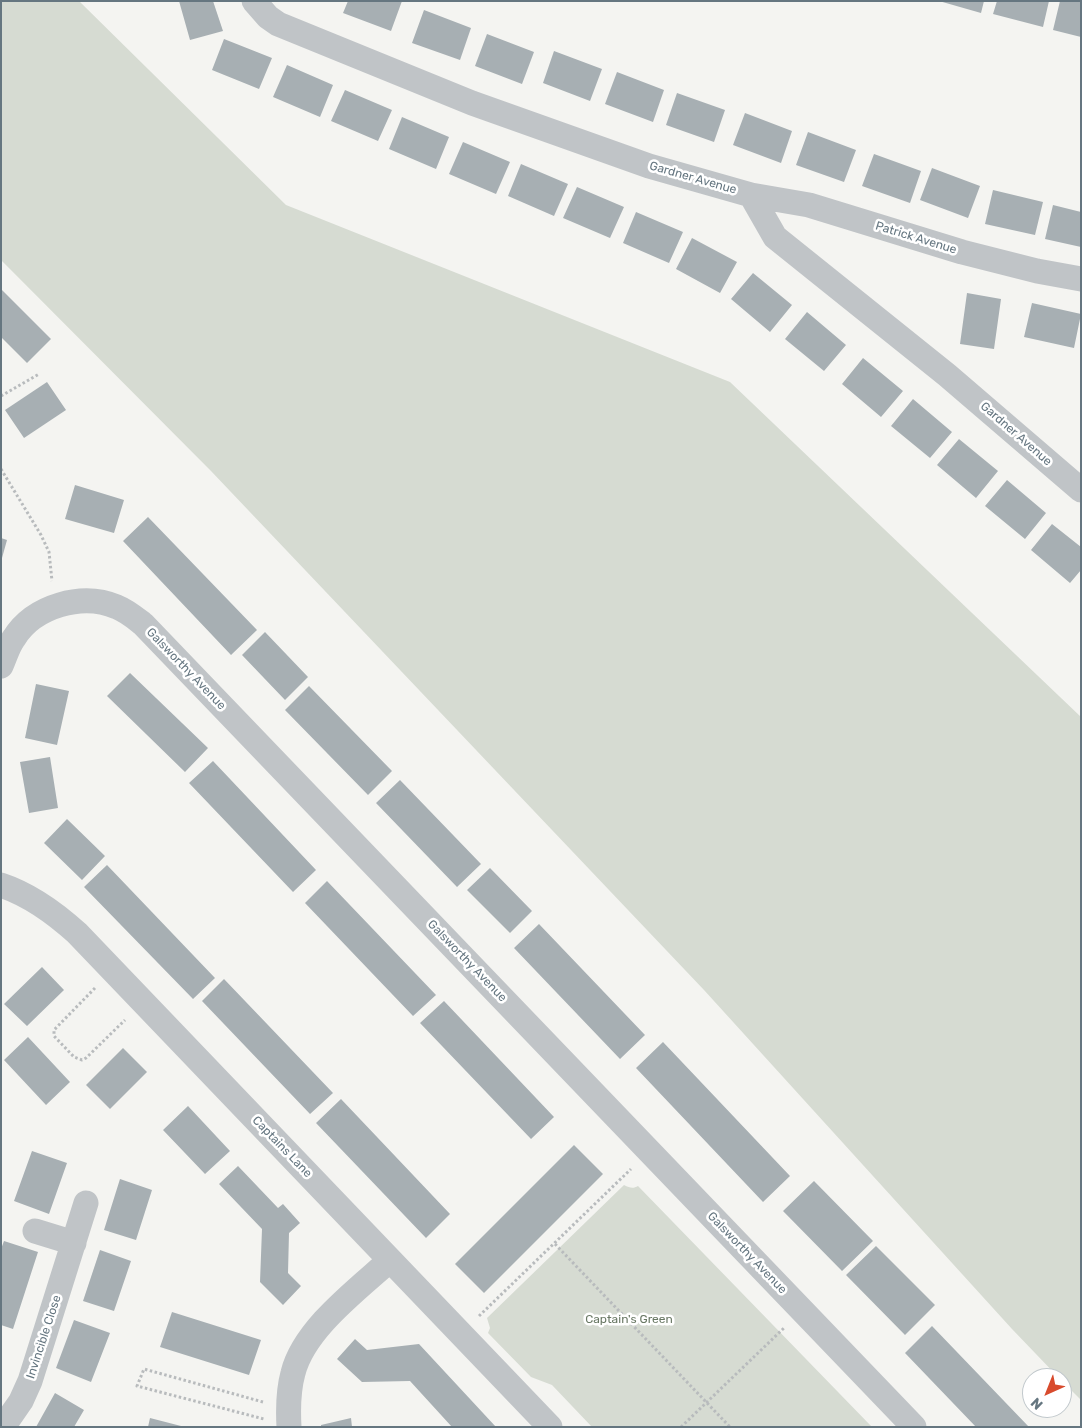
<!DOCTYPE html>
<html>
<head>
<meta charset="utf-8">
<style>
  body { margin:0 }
  #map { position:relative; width:1082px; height:1428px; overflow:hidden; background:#f4f4f1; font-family:Rubik,sans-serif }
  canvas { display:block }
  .frame { position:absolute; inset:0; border:2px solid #657680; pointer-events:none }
  .north { position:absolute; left:1022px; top:1368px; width:50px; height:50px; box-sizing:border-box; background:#fff; border:1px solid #c1c8cc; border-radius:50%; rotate:224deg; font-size:14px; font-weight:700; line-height:20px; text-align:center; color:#657680 }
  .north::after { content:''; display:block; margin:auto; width:18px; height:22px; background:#d84b2d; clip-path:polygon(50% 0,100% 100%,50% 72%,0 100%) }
</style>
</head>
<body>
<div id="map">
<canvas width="1082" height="1428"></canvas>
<div class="frame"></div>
<div class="north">N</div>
</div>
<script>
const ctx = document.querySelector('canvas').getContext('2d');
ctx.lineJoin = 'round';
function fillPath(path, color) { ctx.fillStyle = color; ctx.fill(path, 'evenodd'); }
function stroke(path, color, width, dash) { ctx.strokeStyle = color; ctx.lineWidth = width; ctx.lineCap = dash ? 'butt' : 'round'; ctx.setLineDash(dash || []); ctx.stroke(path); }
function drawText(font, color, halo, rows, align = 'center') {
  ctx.font = font + ' Rubik,sans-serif'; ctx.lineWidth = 5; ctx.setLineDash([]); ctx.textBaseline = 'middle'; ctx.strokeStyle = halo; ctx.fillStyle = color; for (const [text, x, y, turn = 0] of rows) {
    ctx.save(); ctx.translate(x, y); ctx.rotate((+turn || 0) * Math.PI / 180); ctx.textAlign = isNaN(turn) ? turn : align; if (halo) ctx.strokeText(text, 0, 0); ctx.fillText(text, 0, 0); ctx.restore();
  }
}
const green = new Path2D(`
  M1,1h78l207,204 444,177 351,335v683l-19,-19v-3h-3l-47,-49 -308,-339 -493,-519 -210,-211z
  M624,1185c6,3 9,4 14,1l234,241h-280l-40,-42 -21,-8 -43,-44 2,-5 -3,-10z`);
const building = new Path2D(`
  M179,1h34l10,30 -33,9z
  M348,1h54l-11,30 -48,-18z
  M939,1h45l-3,12z
  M997,1h52l-6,26 -50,-13z
  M1060,1l21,1v35l-28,-7z
  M424,10l47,18 -11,32 -48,-17z
  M487,34l47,18 -12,32 -47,-18z
  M224,39l48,19 -13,31 -47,-19z
  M554,51l48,18 -12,32 -47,-18z
  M287,65l46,20 -13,32 -47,-20z
  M617,72l47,18 -11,32 -48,-18z
  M345,90l47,20 -14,31 -47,-20z
  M677,93l48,17 -11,32 -48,-17z
  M745,113l47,18 -11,32 -48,-18z
  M402,117l47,20 -13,32 -47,-20z
  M808,132l48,18 -12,32 -48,-17z
  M463,142l47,20 -14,32 -47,-20z
  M874,154l47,17 -11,32 -48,-17z
  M521,164l47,20 -14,32 -46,-20z
  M932,168l48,18 -12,32 -48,-18z
  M577,187l47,20 -14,31 -47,-20z
  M993,190l50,12 -8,33 -50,-11z
  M1053,205l28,7v35l-36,-8z
  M636,212l47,20 -14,31 -46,-20z
  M692,238l45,24 -17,31 -44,-24z
  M753,273l39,32 -22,27 -39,-33z
  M1,289l50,50 -24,24 -26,-26z
  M967,293l34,6 -7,50 -34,-5z
  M1032,303l49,11 -7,34 -50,-11z
  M807,312l39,33 -22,26 -39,-32z
  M863,358l40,33 -22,26 -39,-33z
  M47,382l19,28 -42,28 -19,-28z
  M913,399l39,33 -22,26 -39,-32z
  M959,439l39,32 -22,27 -39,-33z
  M1007,480l39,33 -21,26 -40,-33z
  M75,485l49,15 -10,33 -49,-14z
  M148,517l109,113 -26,25 -108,-114z
  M1052,524l29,23v23l-11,13 -39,-33z
  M1,538l6,2 -5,18h-1z
  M265,632l43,45 -23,23 -43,-45z
  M130,673l78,75 -23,24 -78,-76z
  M36,684l33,7 -12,54 -32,-7z
  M309,686l83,85 -24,24 -83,-85z
  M50,757l8,51 -29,5 -9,-51z
  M213,761l103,109 -23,22 -104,-109z
  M400,780l81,84 -24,23 -81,-84z
  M67,819l38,37 -23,24 -38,-37z
  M107,865l108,113 -22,21 -109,-112z
  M490,868l42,43 -22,22 -43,-43z
  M327,881l109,114 -23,21 -108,-113z
  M539,924l106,111 -25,24 -106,-111z
  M42,967l22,23 -37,36 -23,-22z
  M224,979l109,114 -23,21 -108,-113z
  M444,1001l110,116 -23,22 -111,-116z
  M28,1037l42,45 -24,23 -42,-45z
  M663,1042l127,134 -27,26 -127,-134z
  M123,1048l24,24 -37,37 -24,-24z
  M341,1099l109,115 -24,24 -110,-115z
  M188,1106l42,45 -25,23 -42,-44z
  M574,1145l29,29 -119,119 -29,-29z
  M32,1151l35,12 -18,51 -35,-13z
  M238,1166l40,42 5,-4 17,19 -11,10 -1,40 13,13 -18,19 -23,-23 2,-53 -43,-45z
  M120,1179l32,11 -16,50 -32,-10z
  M814,1181l59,60 -31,30 -59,-60z
  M4,1241l34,11 -25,77 -12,-4v-76z
  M876,1246l59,59 -30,30 -59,-60z
  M100,1250l31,11 -17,50 -31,-10z
  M172,1312l89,28 -12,35 -89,-28z
  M74,1320l36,13 -19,49 -35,-14z
  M932,1326l97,101h-53l-71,-74z
  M355,1339l12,11 52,-6 77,83h-44l-42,-46 -48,1 -25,-23z
  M55,1393l29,17 -10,17h-38z
  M150,1418l31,8v1h-33z
  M351,1418l1,9h-31v-2z`);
const path = new Path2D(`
  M1,396l38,-22
  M1,469l40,66 8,17 3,29
  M95,988l-41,42v6l20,21 8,3 4,-2 39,-38
  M555,1244l175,183
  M479,1316l152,-147
  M263,1402l-119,-33 -7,17 127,33
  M681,1427l104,-100`);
const minor = new Path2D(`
  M254,1l14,16 10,7 194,79 177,63 102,29 24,42 172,138 134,115
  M751,195l58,10 153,47 75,19 44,8
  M1,666c4,-9 7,-20 13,-28 20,-32 68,-46 103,-31 10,4 17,10 26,17l771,803
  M1,885c30,10 54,28 76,48l473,494
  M35,1231l39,12
  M3,1427l18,-26 9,-20 56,-178
  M289,1427c-1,-18 -1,-36 4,-54 11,-44 64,-83 97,-113`);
const streetNames = [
  ["Gardner Avenue",693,178,16],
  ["Patrick Avenue",916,238,17],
  ["Gardner Avenue",1016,434,41],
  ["Galsworthy Avenue",186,669,46],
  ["Galsworthy Avenue",467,961,46],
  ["Captains Lane",282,1147,46],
  ["Galsworthy Avenue",747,1253,46],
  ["Invincible Close",44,1337,-72]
];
const parkNames = [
  ["Captain's Green",629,1320]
];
fillPath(green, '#d6dbd2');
fillPath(building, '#a7afb3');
stroke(path, '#b8bbbd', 3, [2.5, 2.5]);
stroke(minor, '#c0c4c7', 25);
drawText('12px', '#657680', '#fff', streetNames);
drawText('12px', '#697864', '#fff', parkNames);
</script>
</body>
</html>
